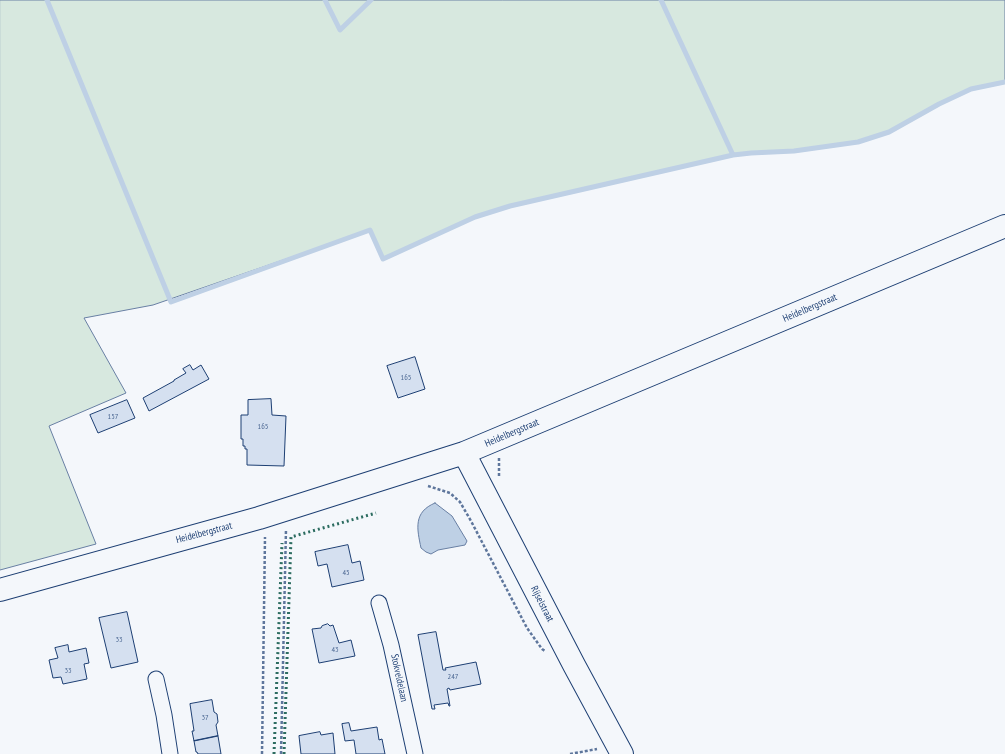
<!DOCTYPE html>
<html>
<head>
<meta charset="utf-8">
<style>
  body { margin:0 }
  canvas { display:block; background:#f4f7fb }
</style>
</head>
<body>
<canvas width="1005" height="754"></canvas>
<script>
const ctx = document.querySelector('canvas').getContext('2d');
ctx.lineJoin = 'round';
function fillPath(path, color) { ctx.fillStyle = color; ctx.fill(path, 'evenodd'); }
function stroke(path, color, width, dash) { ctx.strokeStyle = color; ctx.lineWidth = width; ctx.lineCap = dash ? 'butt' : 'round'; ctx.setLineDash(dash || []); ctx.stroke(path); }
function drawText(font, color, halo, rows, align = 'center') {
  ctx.font = font + ' "PT Sans Narrow",sans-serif'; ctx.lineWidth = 3; ctx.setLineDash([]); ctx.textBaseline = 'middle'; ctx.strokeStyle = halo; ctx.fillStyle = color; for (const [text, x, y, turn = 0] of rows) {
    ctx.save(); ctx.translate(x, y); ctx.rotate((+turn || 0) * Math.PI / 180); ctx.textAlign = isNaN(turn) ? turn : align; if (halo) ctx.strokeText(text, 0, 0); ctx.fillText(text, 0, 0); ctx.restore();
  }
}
const green = new Path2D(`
  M0,0h1005v82l-34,7 -32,15 -50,28 -31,10 -64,9 -43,2 -18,2 -223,51 -35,11 -92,42 -13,-29 -217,75 -69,13 42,75 -77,33 47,118 -96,26z`);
const water = new Path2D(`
  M435,503l17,13 15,25 -2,4 -27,5 -7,4 -5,-2 -5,-4c-4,-19 -8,-36 14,-45z`);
const stream = new Path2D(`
  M47,0l124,302 199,-72 13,29 92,-42 35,-11 223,-51 18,-2 43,-2 64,-9 31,-10 50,-28 32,-15 34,-7
  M325,0l15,30 31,-30
  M661,0l72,155`);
const building = new Path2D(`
  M415,357l10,32 -27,9 -11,-32z
  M190,365l3,5 8,-5 8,14 -60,32 -6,-13 31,-17v-1l12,-7 -3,-4z
  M271,399l1,16 14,1 -2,50 -37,-1v-16h-2v-3h-2v-7h-2v-24h7v-15z
  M127,400l8,18 -37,15 -8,-18z
  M348,545l4,18 8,-2 4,19 -32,7 -5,-23 -9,2 -3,-14z
  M127,612l11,50 -27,6 -12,-50z
  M328,624l2,2 3,-1 6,18 12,-3 4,16 -36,7 -7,-34 9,-1 1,-2z
  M436,632l7,38h3l-1,-2 31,-6 5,22 -31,6 -1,-2 -2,1 3,17h-1l-1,-3 -14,2 1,4h-3l-14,-74z
  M68,645l1,7 17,-4 3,15 -5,1 3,15 -24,5 -2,-7 -8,1 -4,-18 9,-2 -3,-10z
  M212,700l2,12 3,2 1,8 -2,3 2,11 -24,5 -2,-10h2l-4,-27z
  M349,723l2,8 26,-4 2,13 3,-1 3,15h-29l-2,-14 -9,1 -3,-17z
  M320,732l1,3 12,-2 2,21h-34l-2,-18z
  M218,736l3,18h-23l-1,-2h-1l-2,-11z`);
const path = new Path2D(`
  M499,458v19
  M428,486l22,7 10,9 11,19 56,107 15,21 3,2
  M262,754l3,-217
  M281,754l5,-225
  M570,754l27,-5`);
const street = new Path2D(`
  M379,603l12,42 24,109
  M156,679l8,36 6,39`);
const secondary = new Path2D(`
  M464,453l110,212 48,89
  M0,590l259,-72 205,-65 541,-227`);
const hedge = new Path2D(`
  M274,754l8,-211
  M284,754l7,-217 85,-24`);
const numberNames = [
  ["165",406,378],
  ["157",113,417],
  ["165",263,427],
  ["45",346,573],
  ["33",119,640],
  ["43",335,650],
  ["33",68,671],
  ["247",453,677],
  ["37",205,718]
];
const streetNames = [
  ["Heidelbergstraat",810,308,-23],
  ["Heidelbergstraat",512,433,-23],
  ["Heidelbergstraat",204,533,-15],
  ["Rijselstraat",542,604,63],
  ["Stokveldelaan",399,678,78]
];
fillPath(green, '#d7e8df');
stroke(green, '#687fa3', 1);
fillPath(water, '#bed0e5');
stroke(water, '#687fa3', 1);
stroke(stream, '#bed0e5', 5);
fillPath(building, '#d5e0f0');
stroke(building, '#1d3f73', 1);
stroke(street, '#1d3f73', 17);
stroke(secondary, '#1d3f73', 24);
stroke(path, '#5e769c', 2.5, [3, 2]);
stroke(street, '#f4f7fb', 15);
stroke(secondary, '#f4f7fb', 22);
stroke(hedge, '#2c6c60', 3, [2, 3]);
drawText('8px', '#4b6792', null, numberNames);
drawText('10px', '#1d3f73', '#f4f7fb', streetNames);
</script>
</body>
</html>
